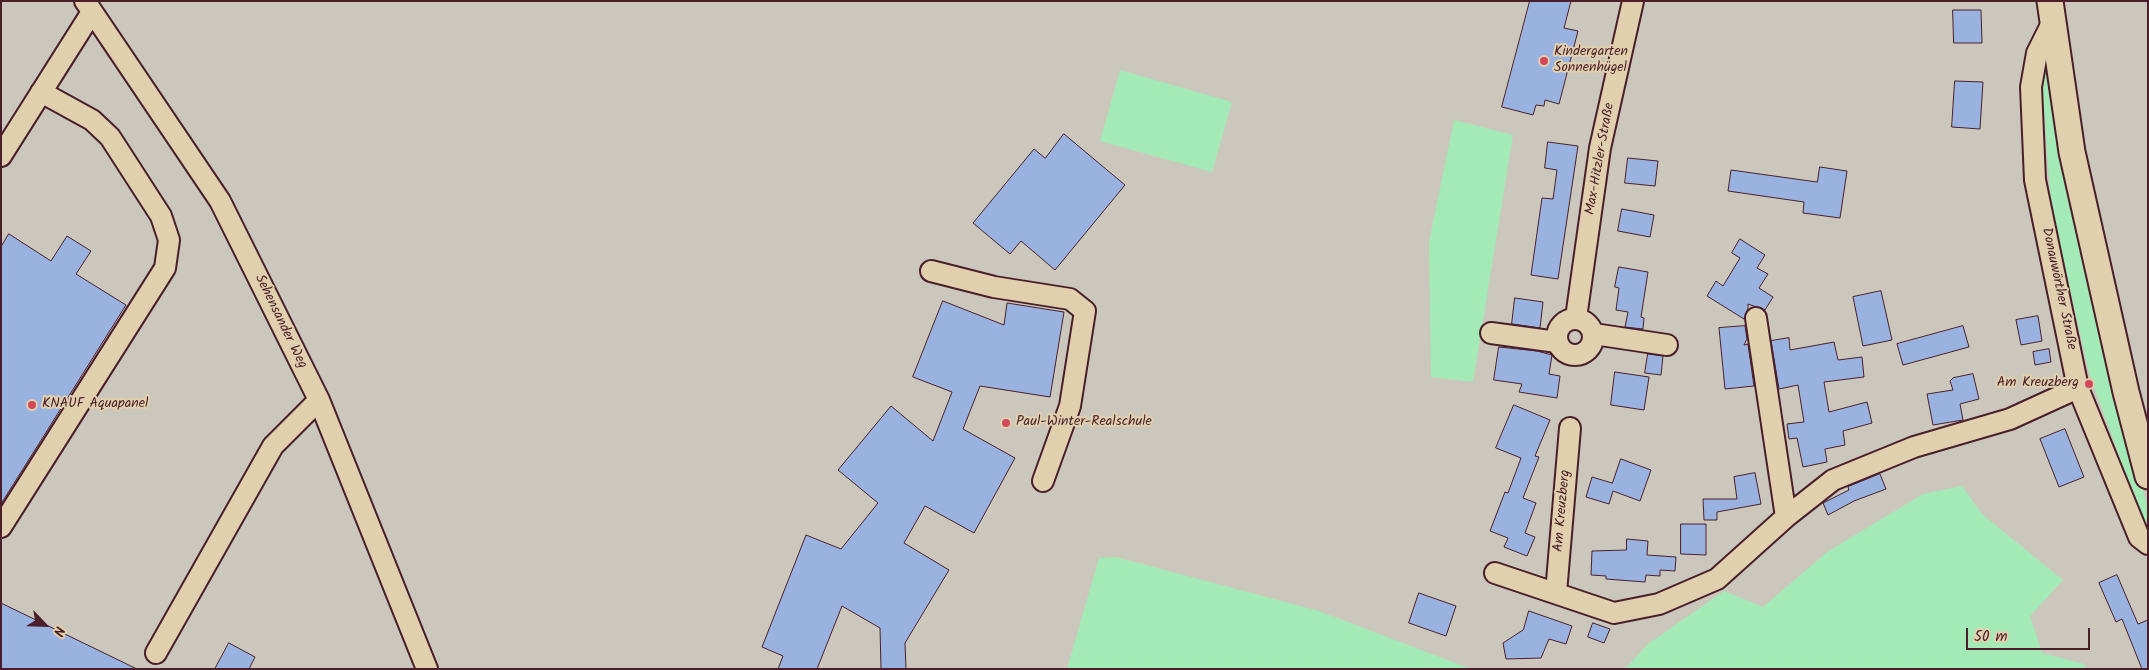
<!DOCTYPE html>
<html>
<head>
<meta charset="utf-8">
<style>
  body { margin:0 }
  #map { position:relative; width:2149px; height:670px; overflow:hidden; background:#ccc7bc; font-family:Kalam,sans-serif }
  canvas { display:block }
  .frame { position:absolute; inset:0; border:2px solid #4a1f2b; pointer-events:none }
  .north { position:absolute; left:20px; top:600px; width:50px; height:50px; -webkit-text-stroke:4px #e1d0ad; paint-order:stroke; rotate:114deg; font-size:14px; font-weight:700; line-height:20px; text-align:center; color:#4a1f2b }
  .north::after { content:''; display:block; margin:auto; width:18px; height:22px; background:#4a1f2b; clip-path:polygon(50% 0,100% 100%,50% 72%,0 100%) }
  .scale { position:absolute; left:1966px; top:628px; width:124px; height:22px; box-sizing:border-box; border:2px solid #4a1f2b; border-top:0; padding-left:6px; font-size:15px; line-height:18px; white-space:nowrap; color:#4a1f2b; -webkit-text-stroke:4px #e1d0ad; paint-order:stroke }
</style>
</head>
<body>
<div id="map">
<canvas width="2149" height="670"></canvas>
<div class="frame"></div>
<div class="north">N</div>
<div class="scale">50 m</div>
</div>
<script>
const ctx = document.querySelector('canvas').getContext('2d');
ctx.lineJoin = 'round';
function fillPath(path, color) { ctx.fillStyle = color; ctx.fill(path, 'evenodd'); }
function stroke(path, color, width, dash) { ctx.strokeStyle = color; ctx.lineWidth = width; ctx.lineCap = dash ? 'butt' : 'round'; ctx.setLineDash(dash || []); ctx.stroke(path); }
function drawText(font, color, halo, rows, align = 'center') {
  ctx.font = font + ' Kalam,sans-serif'; ctx.lineWidth = 4; ctx.setLineDash([]); ctx.textBaseline = 'middle'; ctx.strokeStyle = halo; ctx.fillStyle = color; for (const [text, x, y, turn = 0] of rows) {
    ctx.save(); ctx.translate(x, y); ctx.rotate((+turn || 0) * Math.PI / 180); ctx.textAlign = isNaN(turn) ? turn : align; if (halo) ctx.strokeText(text, 0, 0); ctx.fillText(text, 0, 0); ctx.restore();
  }
}
const green = new Path2D(`
  M2051,67l58,305 39,136v22h-2l-57,-157 -38,-168 -10,-136z
  M1120,70l112,32 -20,70 -112,-31z
  M1454,120l59,15 -40,247 -42,-5 -2,-135z
  M1962,486l20,28 81,66 -33,36 12,37 42,11 2,5h-461l23,-25 76,-53 39,16 64,-55 96,-58z
  M1116,557l203,54 152,58h-404l32,-111z`);
const building = new Path2D(`
  M1530,1h41l-7,27 14,3 -19,73 -14,-4 -1,6 -8,-1 -3,10 -31,-8z
  M1953,10h28l1,33h-28z
  M1955,81l28,1 -3,47 -28,-2z
  M1064,134l61,51 -70,85 -34,-29 -11,13 -37,-31 61,-74 11,9z
  M1548,142l30,4 -20,133 -27,-4 11,-77 11,1 4,-29 -12,-2z
  M1628,158l30,3 -3,25 -30,-3z
  M1820,167l27,4 -7,47 -37,-5 1,-11 -76,-11 3,-21 86,12z
  M1622,209l32,6 -4,22 -32,-6z
  M9,234l42,27 16,-25 24,15 -15,23 50,31 -125,199v-257z
  M1740,239l25,16 -8,13 11,6 -9,14 14,9 -8,13 -17,-6v5l-4,10 -37,-23 9,-15 7,5 17,-28 -8,-5z
  M1619,267l29,5 -7,45 3,1 -1,11 -18,-2 3,-15 -12,-2 3,-22 -4,-1z
  M1881,291l11,49 -29,6 -10,-49z
  M1515,298l28,4 -3,26 -28,-4z
  M943,301l61,24 3,-22 57,9 -14,85 -70,-11 -17,43 52,29 -41,75 -49,-27 -21,37 45,27 -44,73 1,26h-25l-1,-41 -38,-22 -25,63h-39l5,-13 -21,-9 44,-112 35,14 37,-46 -40,-33 53,-64 42,35 19,-49 -39,-15z
  M2038,316l4,25 -21,4 -5,-25z
  M1745,326l2,13 -3,6 4,-1 6,42 -29,3 -6,-61z
  M1963,326l6,21 -66,18 -6,-21z
  M1789,338l1,12 44,-8 4,18 24,-3 2,20 -40,5 5,30 38,-10 5,21 -29,8 2,14 -20,4 2,13 -24,5 -6,-29 -8,1 -2,-15 17,-2 -6,-37 -19,4 -8,-48z
  M1499,347l38,4 15,4 -3,19 11,2 -3,22 -38,-6 3,-8 -28,-4z
  M2049,349l2,13 -16,3 -2,-13z
  M1648,354l15,2 -2,19 -16,-2z
  M1615,372l34,5 -5,33 -33,-5z
  M1973,374l6,25 -19,5 3,16 -30,5 -6,-31 26,-4 -3,-9 3,-3z
  M1514,405l36,15 -15,36 4,1 -16,41 13,5 -11,30 10,4 -8,19 -23,-9 4,-9 -18,-7 15,-39 3,1 13,-35 -25,-10z
  M2065,429l19,48 -25,10 -19,-48z
  M1621,459l30,11 -11,31 -27,-10 -4,13 -23,-7 6,-20 20,6z
  M1755,473l6,31 -44,8v8h-13l-1,-21h34l-3,-22z
  M1880,474l6,15 -32,12 -26,14 -5,-12 26,-13 -1,-3z
  M1681,524h25v31l-25,-1z
  M1627,539l21,2 -1,14 29,2 -1,14 -15,-1v6l-14,-1 -1,7 -39,-3v-3l-15,-1 1,-24 34,-1z
  M2117,575l21,49 10,-4v49h-6l-20,-50 -6,3 -17,-39z
  M1419,593l37,13 -10,30 -37,-13z
  M1,603l136,66h-136z
  M1529,611l43,15 -6,18 -17,-5 -8,19 -35,1 -3,-16 20,-13z
  M1593,623l17,6 -6,14 -16,-6z
  M229,643l26,14 -6,12h-34z`);
const minor = new Path2D(`
  M85,1l135,200 99,199 108,269
  M2052,23l-15,30 -6,34 4,93 43,208 61,149 9,7
  M1,156l91,-144
  M931,271l63,16 76,12 15,12 -15,95 -27,75
  M1576,318l24,-170 33,-147
  M1756,318l30,199
  M1557 337a18 18 0 1 1 36 0a18 18 0 1 1-36 0Z
  M1491,333l66,9
  M1594,334l73,11
  M1,527l164,-259 4,-28 -8,-24 -51,-79 -18,-17 -51,-28
  M1495,573l119,40 45,-9 58,-25 69,-62 47,-37 81,-33 96,-28 68,-31
  M1556,593l14,-165
  M156,653l117,-207 46,-46`);
const major = new Path2D(`
  M2050,1l22,151 54,240 22,84`);
const markers = [
  [1544,61,5,"#d1495b"],
  [2089,384,5,"#d1495b"],
  [32,405,5,"#d1495b"],
  [1006,423,5,"#d1495b"]
];
const poiNames = [
  ["Kindergarten",1554,53],
  ["Sonnenhügel",1554,69],
  ["Am Kreuzberg",2079,384,"right"],
  ["KNAUF Aquapanel",42,405],
  ["Paul-Winter-Realschule",1016,423]
];
const streetNames = [
  ["Max-Hitzler-Straße",1601,159,-80],
  ["Donauwörther Straße",2058,289,78],
  ["Sehensander Weg",280,322,64],
  ["Am Kreuzberg",1563,511,-85]
];
fillPath(green, '#a4eab6');
fillPath(building, '#9ab2df');
stroke(building, '#4a1f2b', 1);
stroke(minor, '#4a1f2b', 24);
stroke(major, '#4a1f2b', 29);
stroke(minor, '#e1d0ad', 20);
stroke(major, '#e1d0ad', 25);
for (const [x, y, r, color] of markers) { const dot = new Path2D(); dot.arc(x, y, r, 0, 2 * Math.PI); ctx.fillStyle = color; ctx.fill(dot); stroke(dot, '#e1d0ad', 2); }
drawText('14px', '#4a1f2b', '#e1d0ad', poiNames, 'left');
drawText('14px', '#4a1f2b', '#e1d0ad', streetNames);
</script>
</body>
</html>
